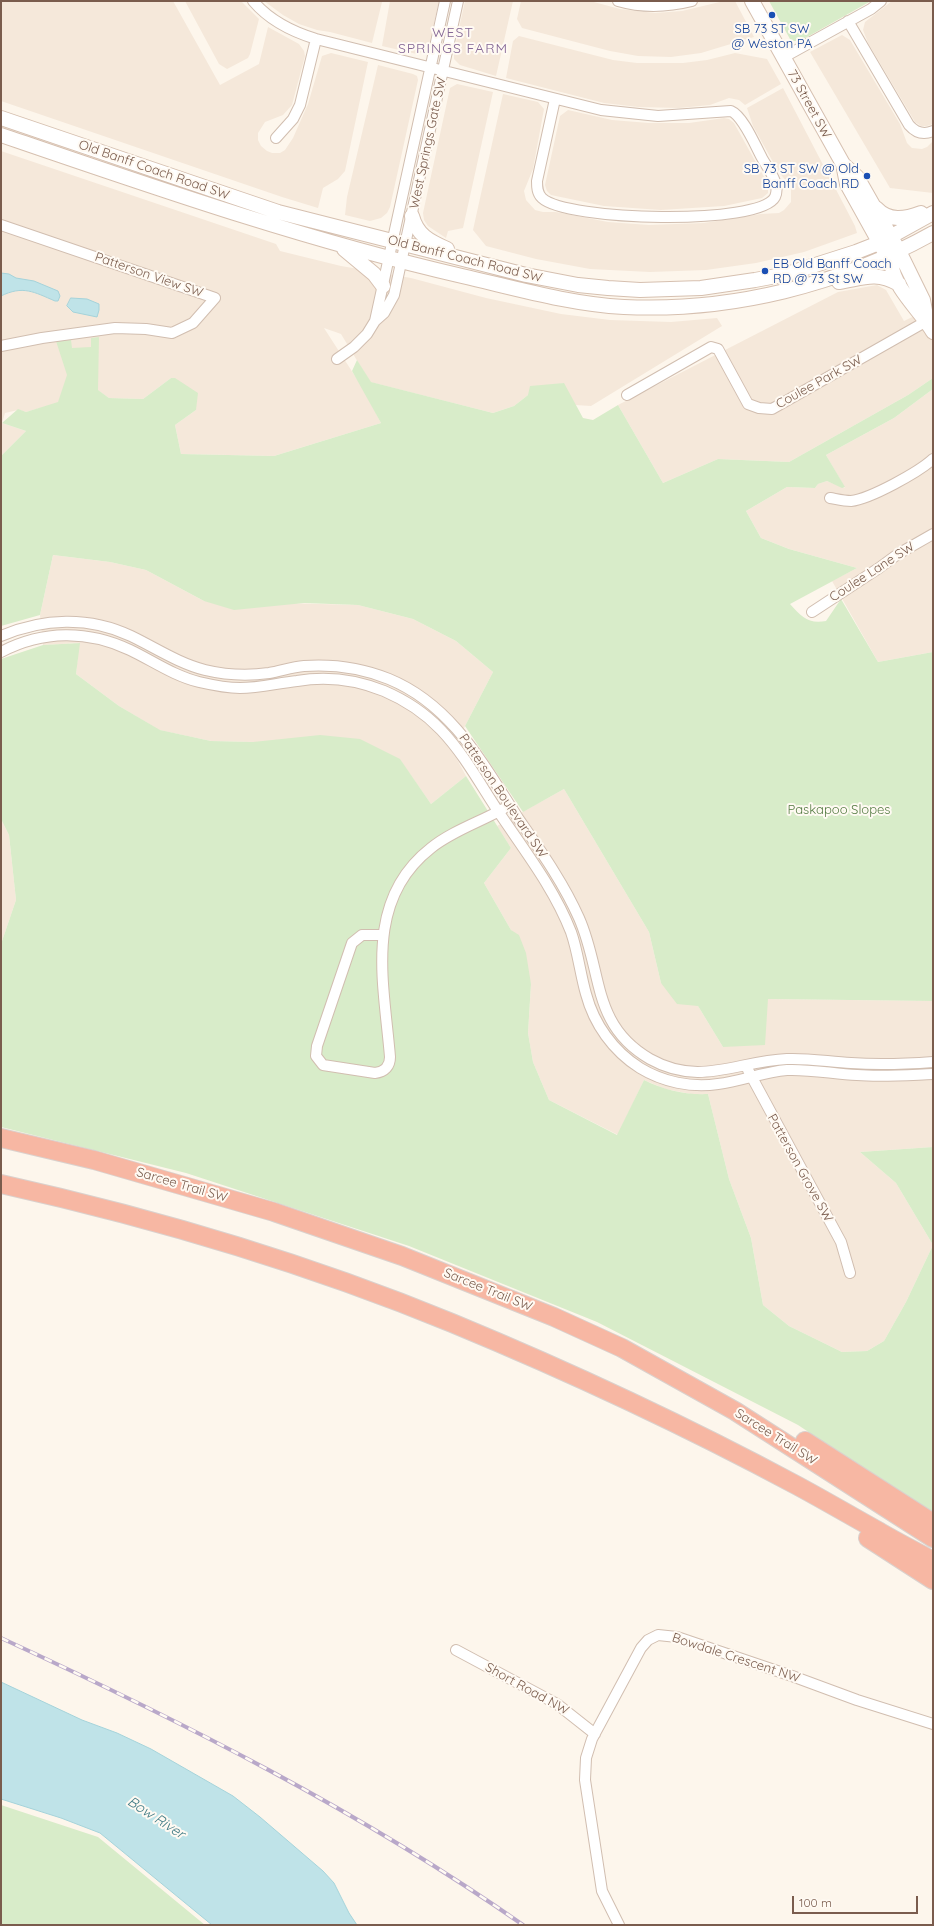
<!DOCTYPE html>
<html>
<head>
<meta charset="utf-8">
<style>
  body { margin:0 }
  #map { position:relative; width:934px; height:1926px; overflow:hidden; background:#fdf6ec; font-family:Quicksand,sans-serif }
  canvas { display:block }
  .frame { position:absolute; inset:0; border:2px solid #7a5c4d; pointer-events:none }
  .scale { position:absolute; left:792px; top:1896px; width:126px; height:18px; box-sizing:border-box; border:2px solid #7a5c4d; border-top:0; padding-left:5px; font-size:12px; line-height:14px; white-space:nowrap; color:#7a5c4d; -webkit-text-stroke:3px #fffaf3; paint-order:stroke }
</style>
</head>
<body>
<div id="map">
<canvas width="934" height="1926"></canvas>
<div class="frame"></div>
<div class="scale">100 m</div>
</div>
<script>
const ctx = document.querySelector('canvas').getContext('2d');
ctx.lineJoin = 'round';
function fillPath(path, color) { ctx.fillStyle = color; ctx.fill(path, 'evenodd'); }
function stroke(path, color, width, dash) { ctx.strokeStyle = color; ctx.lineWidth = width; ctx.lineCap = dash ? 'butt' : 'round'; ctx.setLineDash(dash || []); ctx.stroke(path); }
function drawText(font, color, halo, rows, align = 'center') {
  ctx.font = font + ' Quicksand,sans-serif'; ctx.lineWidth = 4; ctx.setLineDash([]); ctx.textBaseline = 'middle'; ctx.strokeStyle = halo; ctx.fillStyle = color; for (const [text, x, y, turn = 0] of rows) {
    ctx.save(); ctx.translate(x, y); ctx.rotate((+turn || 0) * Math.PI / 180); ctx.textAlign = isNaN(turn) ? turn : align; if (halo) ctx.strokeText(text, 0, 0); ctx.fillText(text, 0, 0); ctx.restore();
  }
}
const residential = new Path2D(`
  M1,1h172l47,84 39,-21 9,-37 31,17 5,7 1,5 -13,49 -9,10 -18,7 -7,11v7l3,6 6,5 5,2h8l5,-3 8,-12 15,-34 14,-48 9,-3 37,9 -23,109 -7,8 -15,9 -5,20 -36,-11 -281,-96z
  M185,1h56l18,18 -9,35 -2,4 -21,11 -8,-5z
  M264,1h117l1,1 -10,41 -42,-11 -13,-2 -18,-6 -16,-9z
  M390,1h49l-10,44 -3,6 -9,3 -35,-8z
  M465,1h48l-17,75 -36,-11 -6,-6v-8z
  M521,1h69l30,8 35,4 27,-2 42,-10h11l19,36 -53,16 -30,4 -33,-1 -28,-5 -88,-23 -5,-9z
  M892,1h41v123l-6,2h-6l-6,-4 -47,-79 -5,-13 2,-8z
  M842,35l8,5 50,84 7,19 5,5 10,1 5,-2 6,-6v52l-43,-5 -80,-136z
  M519,36l94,24 24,3h46l24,-3 28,-7 32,6 14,25 -36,21 -6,-5 -10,-2 -19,7 -31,3 -41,-1 -34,-4 -98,-25 7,-37z
  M378,65l35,9 4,2 1,4 -28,127 -3,6 -6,5 -11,3 -25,-6 2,-18z
  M457,84l36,8 -30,136 -15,3 -2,7 -18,-12 -4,-6 -1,-7 27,-125z
  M783,88l72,138 2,7 -53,19 -48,11 -50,7 -56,2 -60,-3 -54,-10 -50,-13 -13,-16 30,-136 35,8 6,7 -11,60 -9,22 2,9 9,10 8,2h13l52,10 41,3 55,-2 57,-9 18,-1 5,-3 7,-8v-15l-13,-16 -25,-45 -6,-18z
  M568,110l44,10 37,3h40l35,-5 5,1 5,4 34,61v9l-6,5 -38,8 -63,4 -57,-4 -53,-11 -4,-4 -2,-6 15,-69z
  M1,151l275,93 4,7 61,15 70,12 75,20 75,16 49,6 61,2 46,-4 5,8 -131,80 -16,-1 -12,-22 -35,12 -14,11 -21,7 -123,-31 -29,-48 -17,-6 40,62 17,33 -107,33 -93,-2 -6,-29 21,-15 -25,-32 -28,21 -34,-1 -33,-23 -18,28 -32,9 -8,-2 -13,3 -3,10 24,8 -25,25z
  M877,285l9,5 18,31 29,-14v71l-25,17 -119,67 -71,-3 -55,24 -45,-78 220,-113z
  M933,389v263l-55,10 -46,-81 25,-13 -68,-19 -28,-11 -15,-27 41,-24 28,1 3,-4 9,-3 18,7 -19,-33 68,-37z
  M53,555l57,7 36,8 58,31 154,4 55,14 43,22 37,31 -28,54 -11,28 12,22 -35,28 -31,-44 -147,-18 -42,-1 -52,-11 -40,-24 -43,-32 3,-31 -36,2 -3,-30z
  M564,789l85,143 12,51 37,23 25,41 45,-48 165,2v146l-73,5 36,31 37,62 -27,57 -22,39 -17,10 -25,1 -53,-26 -26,-21 -12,-67 -22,-59 -21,-85 -12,1 -31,-6 -21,-9 -26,55 -69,-35 -16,-38 -5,-29 3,-49 -20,-54 -27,-47 27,-35 -14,-22z
  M1,819l8,16 7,65 -15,44z`);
const green = new Path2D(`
  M769,1h102l-71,40h-7l-3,-2z
  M99,337l-1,53 11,8 34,1 28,-21h4l23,15 -2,17 -21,15 6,29 93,2 107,-33 -29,-52 5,-11 14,22 122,31 21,-7 14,-11 2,-9 34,-3 19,35 10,2 25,-15 45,78 55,-24 71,3 119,-67 25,-17v11l-39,29 -68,37 19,32 -3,1 -15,-7 -9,3 -3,4 -28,-1 -41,24 15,27 28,11 68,19 -67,36c12,13 18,20 36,17l15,-22 37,63 55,-10v349l-165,-2 -3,46 -42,2 -25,-41 -21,-2 -16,-21 -12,-51 -85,-143 -41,23 -58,-86 28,-54 -37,-31 -43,-22 -55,-14 -54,-2 -70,7 -30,-9 -58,-31 -36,-8 -57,-7 -13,60 -39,11v-170l25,-25 -24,-8 16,-14 8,3 32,-10 9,-27 -11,-34 15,-1 1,8 19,-1v-9z
  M80,643l-4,31 43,32 41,24 51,11 42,1 67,-7 40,4 40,20 31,45 35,-28 45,72 -27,35 27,47 8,5 7,18 5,31 -3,49 5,29 16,38 68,35 27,-55c20,10 41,15 64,14l21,85 22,59 12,67 26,21 53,26 25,-1 17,-10 22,-39 27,-57 -37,-62 -36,-31 73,-5v368l-135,-90 -201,-103 -188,-76 -223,-73 -185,-46v-183l15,-44 -7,-65 -8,-16v-160l42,-14z
  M1,1805l97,32 107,88h-204z`);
const water = new Path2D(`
  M1,273l8,1 7,4 18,3 24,10 2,5 -2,5h-3c-21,-9 -32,-16 -54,-5z
  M71,298l16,1 12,5v6l-2,7 -24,-5 -6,-6z
  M1,1682l81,38 35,13 34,16 82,47 27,21 63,54 11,12 15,30 8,12h-145l-112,-92 -39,-15 -60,-19z`);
const street = new Path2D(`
  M253,1c16,19 40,31 63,38l285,71 57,6 73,-5c12,5 24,34 31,47 6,11 19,26 13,39 -15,29 -209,24 -233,1 -5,-5 -5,-11 -5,-17l18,-82
  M618,1c24,7 50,6 74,0
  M848,21l61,104c7,8 15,10 24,6
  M784,57l87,-48 10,-8
  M276,138l17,-19 7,-14 16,-66
  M1,225l214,73 -22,25 -21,10 -26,-4 -31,-1 -73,10 -41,8
  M375,321l70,-320
  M337,359l17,-12 13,-13 8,-13 9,-8 10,-18 64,-294
  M627,395l84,-48 7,2 30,55 11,4 13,1 160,-91
  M830,498c6,1 14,3 21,3 19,-2 68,-29 82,-42
  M812,612l67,-44 19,-14 35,-20
  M1,636c42,-18 88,-20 130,0 25,12 47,27 74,34 21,5 43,6 64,3 12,-2 23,-6 35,-7 29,-2 58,2 85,13 63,26 94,85 129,139 22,32 45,64 61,100 24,54 12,107 71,141 50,28 87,2 137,0 21,-1 43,3 64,4 27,2 55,1 82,-1
  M1,652c42,-22 87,-22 129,-2 23,11 44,26 69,32 13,3 27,6 41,6 19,0 38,-5 57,-7 29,-5 60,-1 87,10 21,9 41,22 57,39 23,24 39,54 57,81 26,39 56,77 73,121 7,20 9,41 15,62 8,30 27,57 54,74 23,14 51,20 78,16 24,-3 45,-12 69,-14 23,-1 47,4 70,5 25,2 51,0 76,-1
  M382,935h-20l-10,8 -35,103 -1,10 7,9 52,8c10,-1 15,-7 15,-16 -6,-74 -27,-156 41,-209 21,-17 49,-26 72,-39
  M748,1070l93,172 9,31
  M456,1650l101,54 38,30
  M619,1925l-17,-34 -17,-111 1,-22 6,-19 49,-91 7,-8 10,-5 19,2 115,39 65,24 76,24`);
const secondary = new Path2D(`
  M752,1l91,163 4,20 45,81c0,21 32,50 41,67
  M1,118l277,94 248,63 52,10 30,3 32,2 61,-2 54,-8 32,-6 69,-22 23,-9 54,-30
  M1,135c152,52 304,105 461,141 53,12 107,28 162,31 107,5 216,-22 309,-74
  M843,164l14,13 42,74 24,49 4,21
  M876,208c13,14 29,11 45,5
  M412,216c5,19 17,25 35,33
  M344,249l30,25 9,12
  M839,282c25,-4 36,-11 60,2`);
const highway = new Path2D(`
  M1,1138l93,22 180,52 128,44 152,61 68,31 113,63 198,127
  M1,1184c153,34 305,79 451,139 116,48 232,102 344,162 28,15 55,31 84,47 17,10 35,19 53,29
  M805,1441l128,82
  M868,1538l65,42`);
const rail = new Path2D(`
  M1,1638c180,83 359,173 522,287`);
const markers = [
  [772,15,4,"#1a4fb4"],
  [867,176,4,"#1a4fb4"],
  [765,271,4,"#1a4fb4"]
];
const transitNames = [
  ["SB 73 ST SW",772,29],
  ["@ Weston PA",772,44],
  ["SB 73 ST SW @ Old",859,169,"right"],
  ["Banff Coach RD",859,184,"right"],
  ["EB Old Banff Coach",773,264,"left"],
  ["RD @ 73 St SW",773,279,"left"]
];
const streetNames = [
  ["73 Street SW",809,104,61],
  ["West Springs Gate SW",428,143,-78],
  ["Old Banff Coach Road SW",154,170,19],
  ["Old Banff Coach Road SW",465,259,14],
  ["Patterson View SW",149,275,19],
  ["Coulee Park SW",819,382,-29],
  ["Coulee Lane SW",872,572,-33],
  ["Patterson Boulevard SW",503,796,56],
  ["Patterson Grove SW",800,1168,61],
  ["Sarcee Trail SW",182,1185,16],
  ["Sarcee Trail SW",488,1290,22],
  ["Sarcee Trail SW",776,1437,32],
  ["Bowdale Crescent NW",736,1658,18],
  ["Short Road NW",527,1689,29]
];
const parkNames = [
  ["Paskapoo Slopes",839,810]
];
const neighbourhoodNames = [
  ["WEST",453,33],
  ["SPRINGS FARM",453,49]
];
const waterNames = [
  ["Bow River",156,1818,33]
];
fillPath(residential, '#f5e8da');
fillPath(green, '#d8ecc9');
fillPath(water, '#bfe3e8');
stroke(water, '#a5d3da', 1);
stroke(street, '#d1beb0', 12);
stroke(secondary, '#d6c0b0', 16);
stroke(highway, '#dad1cd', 20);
stroke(street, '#fff', 10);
stroke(secondary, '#fff', 14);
stroke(highway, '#f7b7a3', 18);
stroke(rail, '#b9a8c9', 4);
stroke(rail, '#fffaf3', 2.5, [8]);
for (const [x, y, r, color] of markers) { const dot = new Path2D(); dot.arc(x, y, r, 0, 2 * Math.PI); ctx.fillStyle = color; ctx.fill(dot); stroke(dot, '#fffaf3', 1.5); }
drawText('13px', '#164399', '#fffaf3', transitNames);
drawText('13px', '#7a5c4d', '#fffaf3', streetNames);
drawText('13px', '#537a41', '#fffaf3', parkNames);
ctx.letterSpacing = '1px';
drawText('14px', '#846695', '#fffaf3', neighbourhoodNames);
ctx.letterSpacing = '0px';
drawText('italic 14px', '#437c86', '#fffaf3', waterNames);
</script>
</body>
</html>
